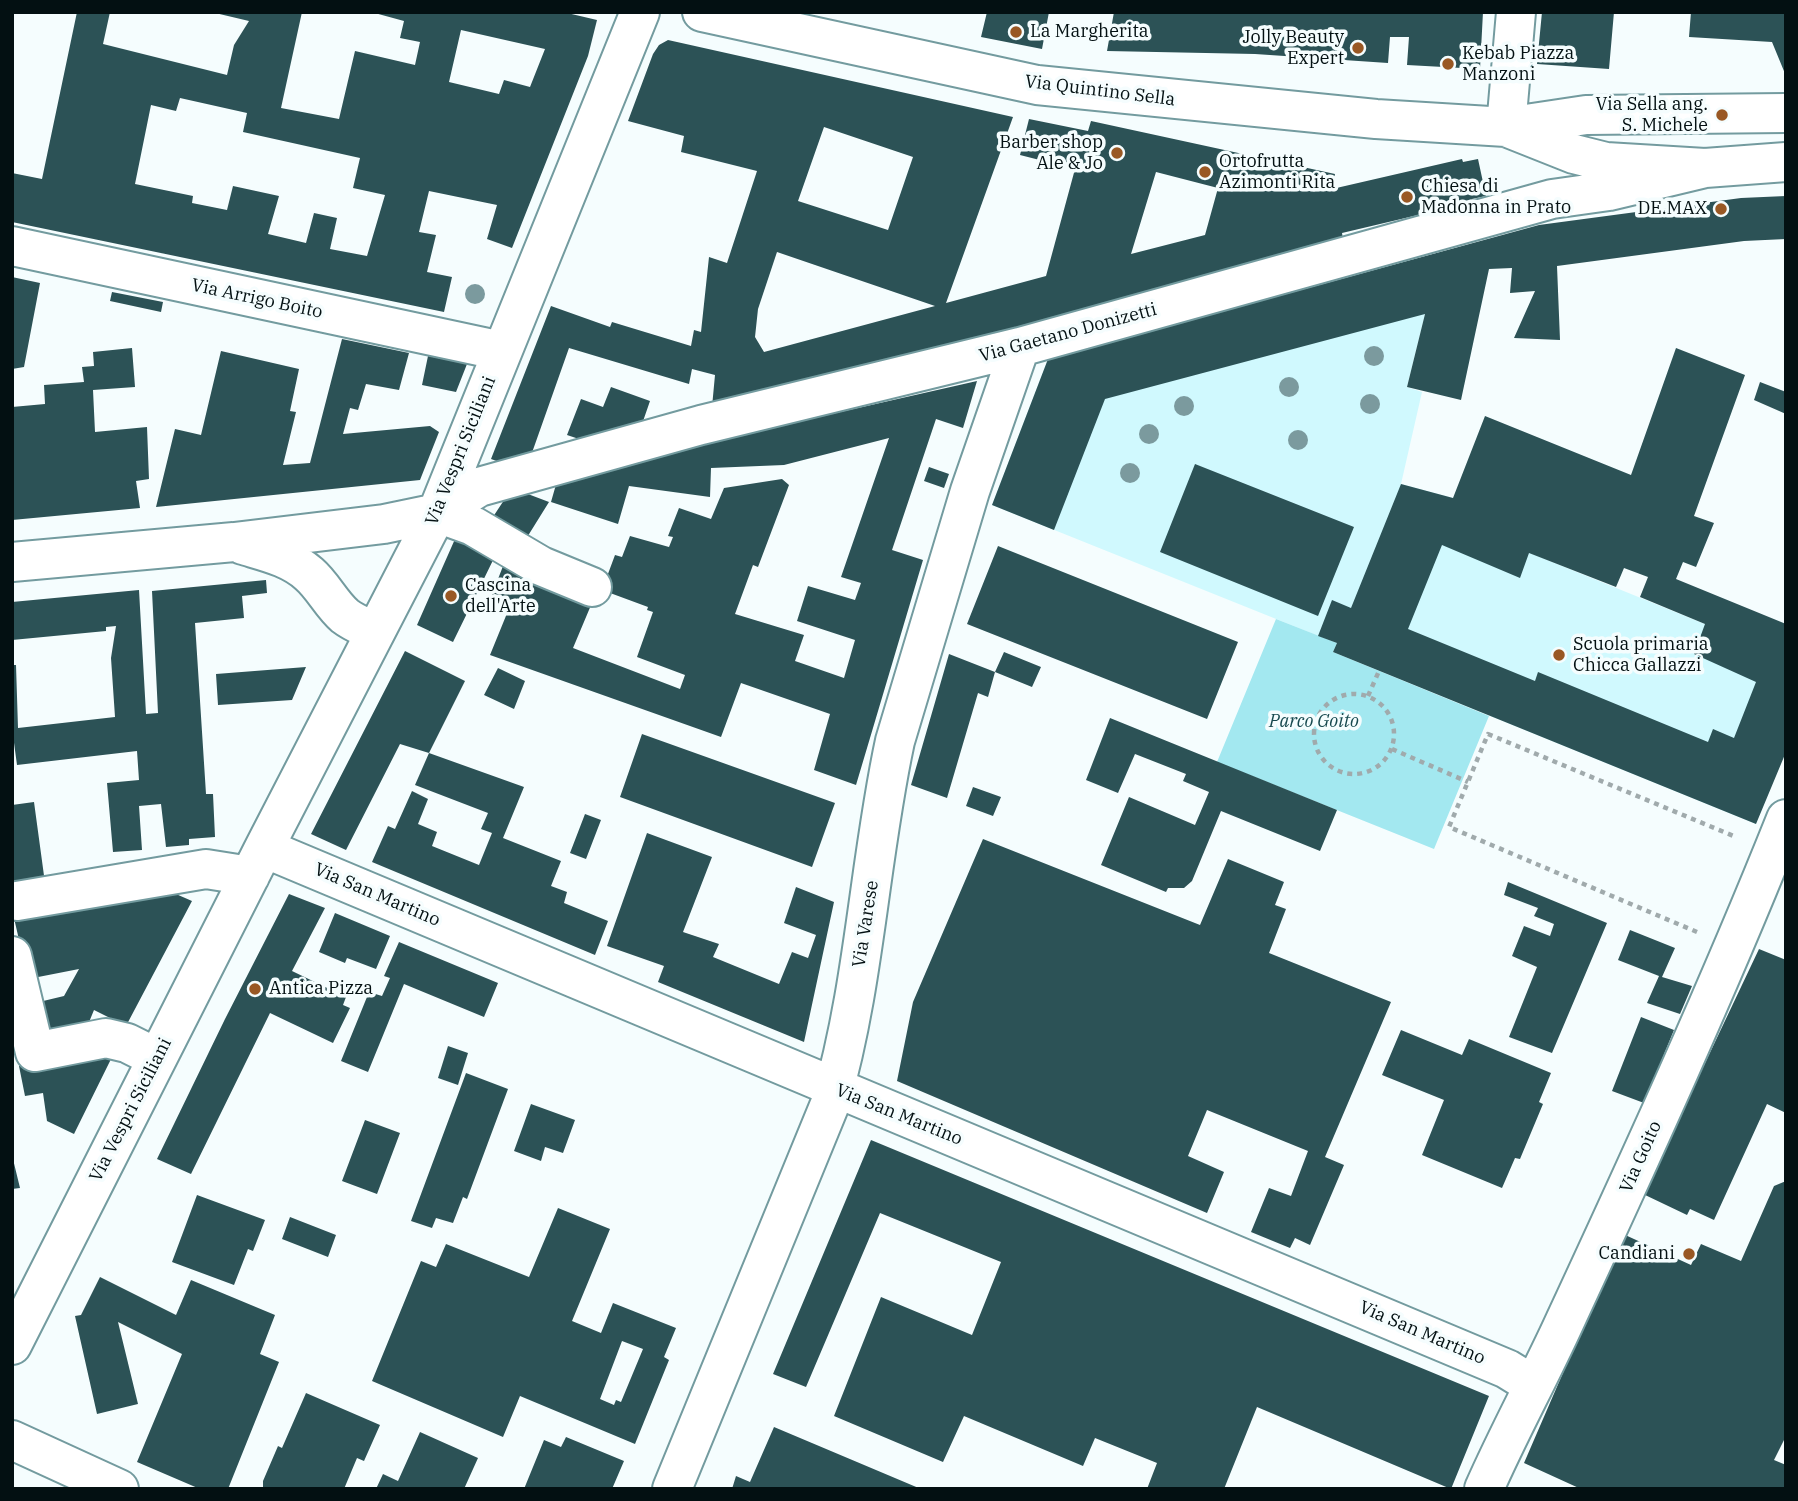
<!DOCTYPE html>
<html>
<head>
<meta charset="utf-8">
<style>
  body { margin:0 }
  #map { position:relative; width:1798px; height:1501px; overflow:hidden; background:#f5fdfe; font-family:"IBM Plex Serif",serif }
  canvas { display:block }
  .frame { position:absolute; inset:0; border:14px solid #031012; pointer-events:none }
</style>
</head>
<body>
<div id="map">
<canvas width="1798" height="1501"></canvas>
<div class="frame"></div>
</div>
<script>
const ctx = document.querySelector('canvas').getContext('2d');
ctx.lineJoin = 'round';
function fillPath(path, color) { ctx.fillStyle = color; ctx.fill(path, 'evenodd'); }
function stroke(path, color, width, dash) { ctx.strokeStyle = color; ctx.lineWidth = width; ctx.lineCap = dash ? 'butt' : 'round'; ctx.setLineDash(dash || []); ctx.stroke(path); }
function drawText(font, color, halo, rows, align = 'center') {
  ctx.font = font + ' "IBM Plex Serif",serif'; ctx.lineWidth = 7; ctx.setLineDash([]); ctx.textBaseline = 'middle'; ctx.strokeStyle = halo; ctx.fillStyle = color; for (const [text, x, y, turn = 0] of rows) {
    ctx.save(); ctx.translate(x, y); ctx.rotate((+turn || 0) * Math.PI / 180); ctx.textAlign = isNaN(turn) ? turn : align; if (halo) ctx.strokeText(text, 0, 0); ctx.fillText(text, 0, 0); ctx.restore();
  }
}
const built = new Path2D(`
  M1407,263l18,51 -18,73 15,5 -21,92 52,14 -4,22 337,137 -30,167 -423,-172 3,-9 -344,-138 56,-146z`);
const green = new Path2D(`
  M1276,619l61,24 -4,9 156,64 -55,133 -217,-87z`);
const building = new Path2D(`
  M77,12h33l-7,32 124,31 7,-30 15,-24 -38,-9h91l-21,96 58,11 16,-68 60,14 5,-23 -20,-4 4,-17 -33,-9h192l34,8 -9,36 -76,192 -25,-9 10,-34 -68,-14 -10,41 17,3 -9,37 25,5 -8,35 -432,-90v-49l30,6zM461,30l84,19 -15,38 -26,-7 -5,14 -50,-12zM180,98l67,15 -4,19 117,26 -7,30 32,7 -18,61 -37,-7 7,-31 -23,-5 -8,30 -38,-9 11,-38 -46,-10 -6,24 -35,-7 1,-7 -58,-12 16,-79 25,6z
  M987,12h62l-7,37 -61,-12z
  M1114,12h369l-3,57 -73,-4 2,-28h-19l-2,26 -133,-9 -148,-3z
  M1542,12h72l-5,57 -72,-5z
  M1691,12h95v64l-14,-34 -83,-5z
  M668,40l345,77 -67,186 100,-27 29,-107 -55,-14 9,-36 59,12 3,-10 244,53 -3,15 130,-30 1,3 15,-3 8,37 -14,3 1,3 -131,31 1,6 -392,108 -239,60 3,-32 -23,-6 -3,15 -120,-36 -41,116h-23l-14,-5 60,-153 59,21 2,-5 79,24 3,-16 7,2 8,-75 18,6 30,-92 -76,-19 3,-16 -56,-15 25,-67 6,-9zM824,127l89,30 -25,73 -90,-29zM1156,172l62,16 -13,47 -74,19zM777,252l158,54 -171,46 -9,-15 3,-28z
  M1786,196v43l-42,2 -187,25 3,74 -46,-2 21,-47 -25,2 2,-25 -23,1 -28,131 -54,-13 18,-73 -320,85 -51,131 -62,-25 56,-146 491,-134 202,-27z
  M12,277l28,6 -16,84 -12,2z
  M112,292l51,10 -2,10 -51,-11z
  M342,339l67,14 -10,37 -33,-6 -8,26 -8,-2 -7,26 87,-8 9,6 -19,48 -264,27 19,-78 26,6 20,-84 78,18 -9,42 6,1 -13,53 27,-2z
  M132,348l3,39 -42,3 2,42 52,-5 2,52 -13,2 4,27 -128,12v-113l33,-3 -1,-19 40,-3 -2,-15 12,-1 -1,-14z
  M1676,348l69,27 -51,141 20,7 -18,44 -13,-5 -7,17 110,45v128l-30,72 -423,-172 4,-9 -19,-7 14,-36 19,8 50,-124 52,14 32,-82 146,59zM1442,545l78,33 9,-25 87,34 8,-19 24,9 -8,20 65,27 -11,30 62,28 -22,56 -21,-9 -5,13 -170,-70 -3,9 -127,-52z
  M428,356l39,8 -11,28 -34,-7z
  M977,381l-14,47 -27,-9 -44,131 31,10 -67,225 -42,-15 16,-56 -89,-31 -20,54 -231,-82 20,-49 -19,-9 14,-36 89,37 -21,50 107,41 5,-14 -48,-18 16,-45 -6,-2 1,-3 -46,-17 13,-35 7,2 8,-21 39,11 4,-10 -5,-1 11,-28 32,11 13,-31 58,-9 7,6 -31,82 -5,-2 -18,49 69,21 -9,26 49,17 11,-38 -58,-19 11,-35 47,14 6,-17 -20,-6 48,-139 -105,27 -73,3 -1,29 -81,-11 -11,38 -67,-22 6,-21 216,-58 1,4z
  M1760,382l26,10v22l-32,-14z
  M611,387l39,14 -9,26 -53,15 -21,-7 14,-36 22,8z
  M1195,464l159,63 -36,89 -158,-64z
  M929,467l20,7 -5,14 -20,-7z
  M512,488l37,14 -28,45 -34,-21z
  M459,530l39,20 -45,92 -36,-17z
  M998,546l240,96 -31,77 -240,-95z
  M266,580l1,13 -25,3 2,22 -49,5 11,171h7l2,43 -26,2v6l-23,2 -5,-43 -22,2 3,44 -29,2 -6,-69 32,-3 -2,-29 -120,14 -5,-37v-63h4l2,63 97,-11 -4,-59 5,-32 -10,1v4l-94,9v-38l127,-12 7,124 12,-1 -6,-122z
  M405,651l60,30 -36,72 -29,-9 -54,106 -35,-16z
  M1004,652l37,15 -9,20 -37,-15z
  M949,654l46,18 -7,25 -10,-4 -31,105 -36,-13z
  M306,667l-14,33 -74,5 -2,-31z
  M498,668l27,13 -11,28 -30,-14z
  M1110,718l227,92 -17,41 -99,-40 -29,70 -8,7h-16l-2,4 -65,-27 28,-68 66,28 14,-33 -26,-11 3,-7 -51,-20 -17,39 -32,-13z
  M642,734l193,69 -23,64 -192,-70z
  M429,753l95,34 -21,51 58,23 -10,25 16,6 -3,11 44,18 -13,34 -223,-93 16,-36 7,3 17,-38 16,8 -10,25 19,8 -5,14 47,19 13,-32 -11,-4 7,-16 -73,-28z
  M973,787l28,10 -8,19 -27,-10z
  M34,802l11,81 -33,5v-83z
  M585,814l16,6 -15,39 -16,-6z
  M647,833l65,24 -29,75 36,12 -6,13 66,27 13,-32 16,6 8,-23 -32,-12 12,-36 38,15 -30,140 -146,-60 6,-16 -57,-20z
  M983,839l217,86 28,-66 56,23 -9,23 11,4 -17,44 122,49 -66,155 19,8 -34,80 -15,-7 -5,10 -39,-16 18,-44 22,8 17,-45 -101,-41 -19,46 36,16 -17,41 -310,-132 16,-79z
  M1508,882l99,41 -55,130 -43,-16 28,-70 -25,-11 12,-30 26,10 4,-12 -20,-8 4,-8 -34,-13z
  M169,891l23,10 -66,125 -32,-16 -7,17 -41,8 -7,-33 25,-6 15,-27 -51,10 -14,-61z
  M289,894l36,14 -33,63 54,26 -3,8 7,3 -17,35 -63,-30 -79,161 -34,-15 68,-140z
  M335,913l55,23 -14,33 -29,-11 -2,5 -26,-11z
  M1630,930l45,18 -13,29 30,9 -12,28 -33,-11 12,-27 -41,-16z
  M399,942l99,41 -14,34 -80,-33 -36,88 -27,-11 28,-69 13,4 8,-18 -6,-2z
  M1759,949l27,11v153l-19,-9 -53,116 -24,-11 -3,6 -44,-21z
  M1641,1017l33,13 -30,73 -32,-12z
  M1401,1030l61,25 7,-16 82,34 -12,29 4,2 -23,55 -5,-1 -13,30 -80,-33 22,-55 -62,-25z
  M448,1046l20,7 -10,32 -20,-7z
  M103,1050l10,5 -39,79 -27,-13 -4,-28 -18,3 -6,-30z
  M466,1073l42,16 -41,110 -4,-2 -10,26 -17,-5 -4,10 -21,-7z
  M531,1104l44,16 -12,33 -18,-6 -4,14 -27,-10z
  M365,1120l35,13 -23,61 -35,-13z
  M871,1140l618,256 -38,93 -194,-82 -33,82h-77l10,-26 -62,-25 -12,28 -119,-50 -21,46 -109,-46 47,-119 91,38 29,-73 -121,-49 -74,174 -33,-13z
  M12,1155l8,33 -8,1z
  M1786,1181v255l-12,24 12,5v24h-205l-57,-26 99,-229 68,31 10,-21 40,17 33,-75z
  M197,1195l68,25 -12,31 -5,-2 -14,36 -62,-23z
  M558,1208l52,21 -38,92 29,12 12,-30 63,25 -12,29 5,3 -34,84 -115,-48 -17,41 -131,-56 49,-120 15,6 10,-23 83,33zM622,1341l21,8 -22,53 -5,-2 -2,5 -14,-6z
  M290,1217l46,18 -8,22 -46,-18z
  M100,1277l76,38 15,-35 84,35 -15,39 19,8 -51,127h-28l-63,-27 45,-108 -64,-32 20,82 -41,10 -22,-98 6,-1z
  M306,1393l74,32 -16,36 -7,-3 -13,31h-81v-8l15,-35 4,2z
  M774,1427l147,62h-189l4,-13 14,6z
  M420,1432l58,26 -14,31h-88l7,-15 15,7z
  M566,1437l58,24 -12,28h-88l20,-49 17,7z`);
const path = new Path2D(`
  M1314 734a40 40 0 1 1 80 0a40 40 0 1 1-80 0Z
  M1368,696l11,-25
  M1392,749l76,33
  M1697,932l-248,-105 39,-93 248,103`);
const minor = new Path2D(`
  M702,12l335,73 339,34 130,8 80,-12 200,-2
  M1506,127l68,27 32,8 99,6 81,-6
  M1506,127l10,-115
  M12,246l490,105
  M437,513l36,13 68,40 51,21
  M243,545c23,7 47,12 66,29 14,12 22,30 36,42 9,7 20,11 30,16
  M12,562l222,-20 150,-18 53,-11 42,-26 222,-62 319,-78 532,-148 57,-8 96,-23
  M264,848l1243,521 26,16
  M17,901l189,-32 44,7
  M12,956l23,96 71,-14 21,5 30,15
  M12,1345l252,-497 173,-335 203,-501
  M12,1440l107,49
  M672,1489l158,-385c35,-119 39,-243 65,-363l75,-250 50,-144
  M1484,1489c25,-57 55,-111 81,-168 77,-166 153,-332 221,-502`);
const trees = [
  [475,294],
  [1374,356],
  [1289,387],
  [1370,404],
  [1184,406],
  [1149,434],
  [1298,440],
  [1130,473]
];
const markers = [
  [1016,32,7,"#995824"],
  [1358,48,7,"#995824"],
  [1448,64,7,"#995824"],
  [1722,115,7,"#995824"],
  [1117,153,7,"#995824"],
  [1205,172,7,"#995824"],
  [1407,197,7,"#995824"],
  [1721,209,7,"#995824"],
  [451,596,7,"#995824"],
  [1559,655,7,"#995824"],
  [255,989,7,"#995824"],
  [1689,1254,7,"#995824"]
];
const poiNames = [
  ["La Margherita",1030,32],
  ["Jolly Beauty",1344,38,"right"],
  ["Expert",1344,59,"right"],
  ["Kebab Piazza",1462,54],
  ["Manzoni",1462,75],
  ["Via Sella ang.",1708,105,"right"],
  ["S. Michele",1708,126,"right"],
  ["Barber shop",1103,143,"right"],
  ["Ale & Jo",1103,164,"right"],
  ["Ortofrutta",1219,162],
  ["Azimonti Rita",1219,183],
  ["Chiesa di",1421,187],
  ["Madonna in Prato",1421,208],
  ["DE.MAX",1707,209,"right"],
  ["Cascina",465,586],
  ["dell'Arte",465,607],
  ["Scuola primaria",1573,645],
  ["Chicca Gallazzi",1573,666],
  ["Antica Pizza",269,989],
  ["Candiani",1675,1254,"right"]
];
const streetNames = [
  ["Via Quintino Sella",1100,91,7],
  ["Via Arrigo Boito",257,299,12],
  ["Via Gaetano Donizetti",1068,333,-15],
  ["Via Vespri Siciliani",461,451,-68],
  ["Via San Martino",377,895,23],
  ["Via Varese",866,924,-81],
  ["Via Vespri Siciliani",131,1110,-63],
  ["Via San Martino",899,1115,22],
  ["Via Goito",1641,1157,-66],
  ["Via San Martino",1422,1333,23]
];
const parkNames = [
  ["Parco Goito",1314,722]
];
fillPath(built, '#d0f9fe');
fillPath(green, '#a3e8f0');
fillPath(building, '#2c5256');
stroke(minor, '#739b9f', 42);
stroke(path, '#a0aaac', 4.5, [5, 5]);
stroke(minor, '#fff', 38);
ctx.fillStyle = '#7b9a9e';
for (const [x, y] of trees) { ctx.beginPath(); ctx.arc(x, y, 10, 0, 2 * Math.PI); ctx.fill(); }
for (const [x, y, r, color] of markers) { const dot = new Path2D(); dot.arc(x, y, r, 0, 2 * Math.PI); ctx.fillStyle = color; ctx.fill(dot); stroke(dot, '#f5fdfe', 2.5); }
drawText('18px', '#031012', '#f5fdfe', poiNames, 'left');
drawText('18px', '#031012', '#f5fdfe', streetNames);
drawText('italic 18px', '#17494f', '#f5fdfe', parkNames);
</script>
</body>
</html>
